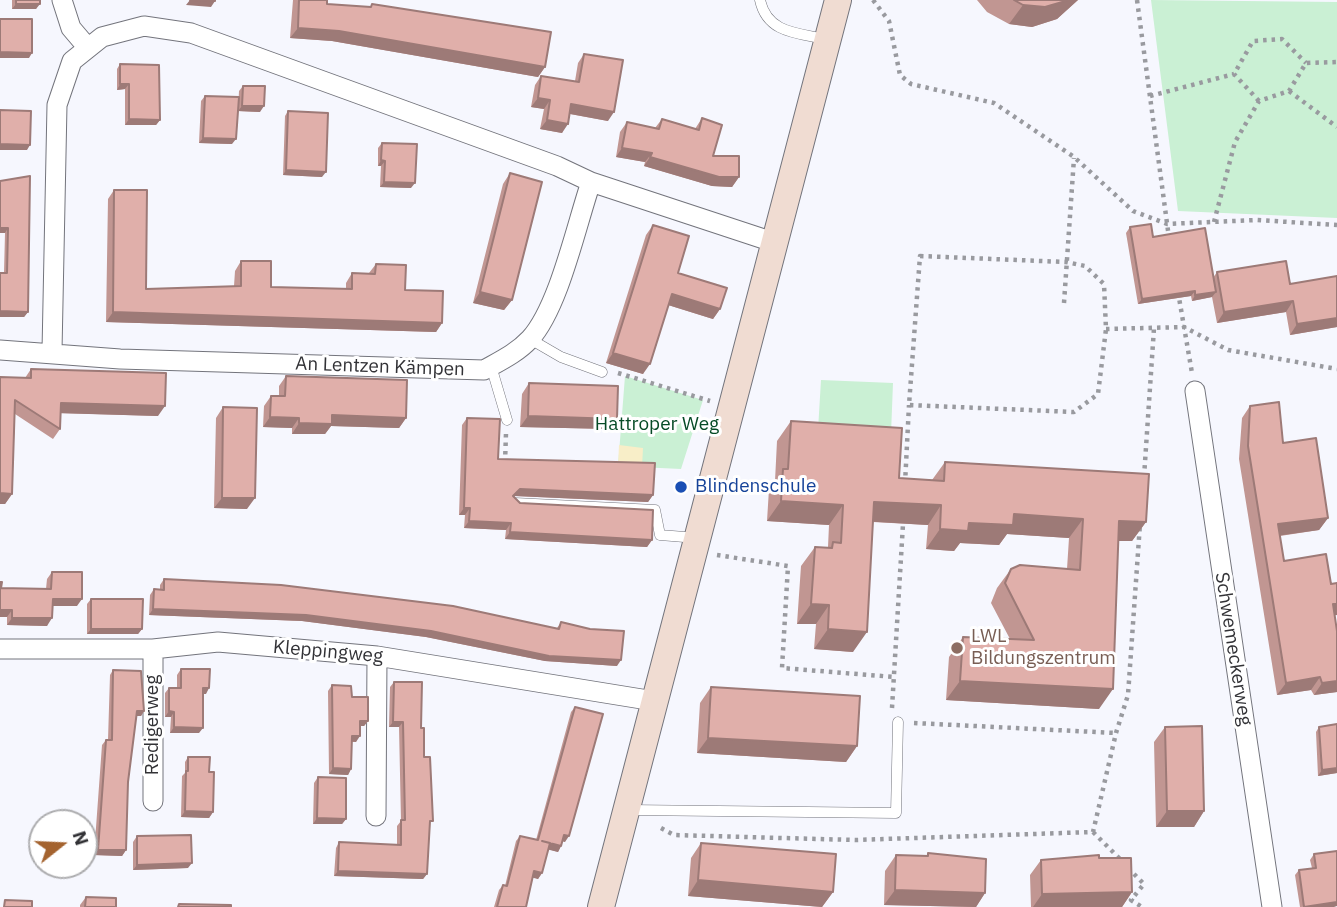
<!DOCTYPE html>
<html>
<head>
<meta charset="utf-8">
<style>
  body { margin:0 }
  #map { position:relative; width:1337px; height:907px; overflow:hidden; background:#f6f7fe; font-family:"IBM Plex Sans",sans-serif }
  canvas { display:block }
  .north { position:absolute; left:28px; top:809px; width:70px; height:70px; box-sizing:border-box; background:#fff; border:2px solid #adadaf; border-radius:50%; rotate:72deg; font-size:19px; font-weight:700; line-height:28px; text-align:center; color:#323236 }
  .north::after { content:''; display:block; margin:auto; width:24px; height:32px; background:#a4632f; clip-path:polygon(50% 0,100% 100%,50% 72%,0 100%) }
</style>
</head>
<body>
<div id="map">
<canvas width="1337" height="907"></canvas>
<div class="north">N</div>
</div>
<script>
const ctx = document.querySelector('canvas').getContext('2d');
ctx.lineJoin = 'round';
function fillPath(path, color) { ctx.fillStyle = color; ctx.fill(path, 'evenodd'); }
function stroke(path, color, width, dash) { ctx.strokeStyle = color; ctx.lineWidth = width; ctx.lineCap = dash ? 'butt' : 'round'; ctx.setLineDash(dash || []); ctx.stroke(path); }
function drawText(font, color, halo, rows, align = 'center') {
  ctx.font = font + ' "IBM Plex Sans",sans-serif'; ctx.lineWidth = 6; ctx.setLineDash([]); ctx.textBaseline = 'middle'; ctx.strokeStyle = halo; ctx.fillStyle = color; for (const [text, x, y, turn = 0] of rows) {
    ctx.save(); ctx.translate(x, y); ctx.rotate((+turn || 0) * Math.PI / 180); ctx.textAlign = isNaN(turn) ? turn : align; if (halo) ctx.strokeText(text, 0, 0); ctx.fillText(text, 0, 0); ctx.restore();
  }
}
const green = new Path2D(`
  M1151,0l186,2v216l-159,-7z
  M625,376l78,24 -22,69 -63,-3z
  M821,380l72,3 -2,51 -73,-4z`);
const sand = new Path2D(`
  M619,445l24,3 -1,19 -24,-1z`);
const path = new Path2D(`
  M873,0l16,21 11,54 11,9 83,19 80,54 59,54 34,13 90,-4 80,5
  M1137,0l32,238
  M1289,91l48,36
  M1150,96l84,-22
  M1259,101l-25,-27 19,-33 29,-2 24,24
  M1214,222l21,-80 24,-41 30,-10 17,-28 31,-1
  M920,256l146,6 19,4 19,18 2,45 -8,65 -24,18 -165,-7z
  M1178,292l14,81
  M1064,303l10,-145
  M1106,329l78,-2 44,23 109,19
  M618,373l92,28
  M505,463l1,-30
  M1144,477l10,-149
  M905,484l4,-79
  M717,555l71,11 -6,102 112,9
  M892,708l11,-184
  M914,723l202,10
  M661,828l13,7 181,5 238,-8 23,-99 12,-38 12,-171
  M1093,832l29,29
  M1128,868l16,16 -13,16 11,7`);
const lane = new Path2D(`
  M760,0c7,33 37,33 65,39
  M530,339l31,18 41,15
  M491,366l16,54
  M515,503l140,7 5,25 37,3
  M629,810l267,3 2,-91`);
const street = new Path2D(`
  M62,0l9,28 17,20
  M0,350l120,9 364,11c16,-9 33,-17 46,-31 29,-32 46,-113 61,-157
  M52,351l5,-246 15,-44 30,-24 42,-11 47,7 366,133 34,16 185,61
  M1195,391l77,516
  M0,649h153l65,-7 159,14 277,45
  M153,801v-152
  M376,816l1,-160`);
const secondary = new Path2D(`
  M601,907l237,-907`);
const wall = new Path2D(`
  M12,0h28l-4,9h-24z
  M293,0h34v4l43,3 2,-3 173,63 -7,10 -206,-36 -42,-3z
  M977,0h101l-21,19 -25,8 -23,-3 -22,-12z
  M584,54l24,67 -38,-7 -8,19 -22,-4 4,-20 -13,-2 4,-22 6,-9 34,5 3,-18z
  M120,64l40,56 -4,5h-31v-36l-8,1v-21z
  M243,86l17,26 -22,-1 1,-20z
  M205,96l27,48 -33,-1 2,-42z
  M288,111l34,66 -39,-2 2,-59z
  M702,118l11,38 26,21 -7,10 -20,-1 -68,-20 1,-4 -29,-5 4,-25 7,-10 28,6 7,-9 33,10z
  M382,143l29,45 -31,-1 1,-21h-3v-18z
  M510,173l2,127 -8,10 -31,-7 30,-119z
  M0,181l28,131 -4,5 -20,-44 1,-40h-5z
  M114,190l32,99 88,-3 1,-15 6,-10 30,26 75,2v-6l6,-10h17l7,-9 66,59 -6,9 -330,-10 2,-123z
  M653,225l25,48 42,36 -7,10 -45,-14 -25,69 -37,-11 40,-128z
  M1130,227l23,10 60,41 4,-6 73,12 47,-8v51l-47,8 -4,-23 -69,11 -5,-26 -20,4 -1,-5 -53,8 -12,-71z
  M31,369l127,47 -98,-3v16l-7,10 -38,-25 -3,80 -7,10 -5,-127 25,1z
  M286,376l120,42 -7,10 -68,-2 -6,8h-33v-6l-29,-1 1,-21 7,-10h8v-10z
  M529,383l81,46 -90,-2 2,-33z
  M1250,406l33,37 45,75 -9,12 -39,6 4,25 47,23 4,31 2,77 -23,3 -3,-5 -34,5 -38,-236 3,-41z
  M223,407l24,102 -33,-1 2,-90z
  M467,418l31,41 155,36 -5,7 -133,-6 -1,1 6,6 132,37 -5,7 -142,-8 1,-9 -42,-2 1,-13h-6l3,-90z
  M791,421l108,57 33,2 13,-18 201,60 -14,19h-14l-19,168 -153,-9 3,-43 14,-20 47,2 -19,-36 6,-15 14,-19h56l2,-31 -62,-4 -8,11 -39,-2 -6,8 -28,-2 2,-24 -55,-3 -20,130 -39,-3 2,-25h-19l4,-58 14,-19h13l1,-22 -62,-4 2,-32 6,-8 2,-40z
  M52,572l25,34h-25l-5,20 -40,-1v-8h-7v-35l1,6 45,1 1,-10z
  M164,579l393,49 4,-6 56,44 -72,-5 -119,-24 -124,-16 -153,-6 1,-20 4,-6 6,1v-5z
  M91,599l51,30 -4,5h-51v-30z
  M181,669l25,25h-3l-4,39h-29l1,-16h-6v-24l4,-5h8v-13z
  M113,670l31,41 -3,5h-5l-8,66 -2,68 -4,6 -28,-1 8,-110 4,-5h2l2,-65z
  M394,682l27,46 3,29 6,69 -3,48 -4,5 -89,-3 2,-28 3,-6 58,3v-19l4,-5 -2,-94h-10l1,-40z
  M332,685l20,12 16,24 -4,5h-4l-4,16h-4l-1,27 -3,6 -19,-1 -1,-83z
  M711,687l146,59 -11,16 -149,-9 3,-50z
  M575,707l-10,135 -3,-1 -1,5 -3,6 -10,-3 -6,24 -4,6 -5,-2 -7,30h-32l5,-17 4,-5 2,1 11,-45 4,-5 16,4 35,-128z
  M1165,727l39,84 -10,16h-38l-2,-85z
  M1319,727l18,46 -19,3 -2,-44z
  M188,757l21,15 4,40 -4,6 -28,-1 1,-41 3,-3v-11z
  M318,777l28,42 -4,5h-29l1,-41z
  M137,836l51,32 -55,2v-28z
  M701,843l132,49 -11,15 -134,-11 3,-38z
  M928,853l57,40 -9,14 -92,-2 1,-34 11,-16 30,1z
  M1314,854l23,52 -37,1 -5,-32 4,-5 13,-2 -2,-8z
  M1099,858l33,34 -10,15h-91l-1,-32 11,-15z
  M86,897l30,10h-36v-2z`);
const shadedWall = new Path2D(`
  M190,0l25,1 -4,6 -25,-2z
  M1069,0h9l-21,19 -25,8 -23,-3 14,-19z
  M16,4h24l-4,5h-24z
  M298,28l41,3 206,36 -7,10 -206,-36 -42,-3z
  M0,52l32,1 -3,5h-29z
  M120,84h9l-4,5 -8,1z
  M538,98l12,2 -6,9 -13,-2z
  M571,104l43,8 -6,9 -43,-8z
  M242,106h22l-4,6 -22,-1z
  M129,119l31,1 -4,5h-31z
  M547,120l21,4 -6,9 -22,-4z
  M203,138l33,1 -4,5 -33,-1z
  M0,144l30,1 -3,5h-27z
  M622,148l30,5 -7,9 -29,-5z
  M650,157l89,20 -7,10 -20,-1 -68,-20z
  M381,160l4,1 -4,5h-3z
  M286,170l40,2 -4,5 -39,-2z
  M384,182l31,1 -4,5 -31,-1z
  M0,228h8l-3,5h-5z
  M1195,291l-4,5 -53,8 4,-5z
  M480,292l32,8 -8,10 -31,-7z
  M1216,292l-4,5 -20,4 3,-6z
  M672,294l48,15 -7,10 -48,-15z
  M1293,301l-7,11 -69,11 7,-11z
  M0,311l28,1 -4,5h-24z
  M113,312l329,11 -6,9 -330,-10z
  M1337,318v9l-47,8 7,-11z
  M613,353l37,11 -7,10 -37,-11z
  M61,403l104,3 -7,10 -104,-3z
  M332,415l74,3 -7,10 -68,-2 -6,8h-33l7,-11z
  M528,416l89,3 -7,10 -90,-2z
  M270,417l29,1 -7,10 -29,-1z
  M520,489l133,6 -5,7 -133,-6 -7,7z
  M0,493l12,1 -7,10h-5z
  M222,498h33l-8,11 -33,-1z
  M781,501l62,4 -14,20 -62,-4z
  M874,502l67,3 -13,20 -67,-4z
  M464,508h6l-5,7h-6z
  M1014,514l69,5 -14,19 -62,-4 -8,11 -39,-2 -6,8 -28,-2 14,-20z
  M1328,518l-9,12 -50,7 9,-13z
  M469,521l42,2 -5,7 -42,-2z
  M1119,521l27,1 -14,19h-27z
  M510,532l142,8 -5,7 -142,-8z
  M53,599h29l-5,7h-30z
  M811,604l18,1 -13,19h-19z
  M1333,604h4v11l-13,2z
  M153,609l153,6 125,16 190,29 -4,6 -72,-5 -119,-24 -124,-16 -153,-6z
  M0,610h12l-5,7h-7z
  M12,618h40l-5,8 -40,-1z
  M91,629h51l-4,5h-51z
  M828,629l39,3 -14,20 -39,-3z
  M1320,677l-9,13 -34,5 9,-12z
  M960,681l153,8 -14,20 -153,-9z
  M1337,681v11l-23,3 8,-12z
  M203,688h6l-3,6h-7z
  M137,711h7l-3,5h-8z
  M169,711l5,1 -3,5h-6z
  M360,721h8l-4,5h-8z
  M393,722h10l-4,5h-10z
  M174,727l29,1 -4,5h-29z
  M352,736h8l-4,6 -7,-1z
  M708,738l149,8 -11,16 -149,-9z
  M333,768l18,1 -3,6 -19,-1z
  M1337,768v5l-19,3 4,-6z
  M185,811l28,1 -4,6 -28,-1z
  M1167,811h37l-10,16h-38z
  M317,818l29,1 -4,5h-29z
  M564,835l5,1 -4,6 -5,-2z
  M542,841l19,5 -3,6 -20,-5z
  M98,850h28l-4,6 -28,-1z
  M192,863l-4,5 -55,2 4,-5z
  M338,871l89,3 -4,5 -89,-3z
  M534,871l8,2 -4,6 -8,-2z
  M698,880l135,12 -11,15 -134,-11z
  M895,890l90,3 -9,14 -92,-2z
  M1132,892l-10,15h-89l9,-13z
  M1337,902v4l-3,1h-29z`);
const building = new Path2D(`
  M16,0h24v4h-24z
  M190,0h25v1z
  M299,0h28v4l44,3 1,-3 179,28 -6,35 -206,-36 -41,-3z
  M1014,0h55l-24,7 -22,-2z
  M0,19h32v34l-32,-1z
  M584,54l39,6 -9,52 -43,-8 -3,20 -21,-4 3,-20 -12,-2 3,-22 38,6z
  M120,64l39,1 1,55 -31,-1v-35h-9z
  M243,86h22l-1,20h-22z
  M205,96l34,1 -3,42 -33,-1z
  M0,110l31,1 -1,34 -30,-1z
  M288,111l40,2 -2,59 -40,-2z
  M702,118l20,7 -9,31h26v21h-20l-69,-20 2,-4 -30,-5 5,-26 32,7 3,-10 37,11z
  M382,143l35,1 -2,39 -31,-1 1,-21 -4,-1z
  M510,173l32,9 -30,118 -32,-8z
  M30,176l-2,136 -28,-1v-38h7l1,-45h-8v-47z
  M114,190h33l-1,99 95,-3v-25h30v26l81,2v-16l23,1 1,-10 30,1 -1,25 38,1 -1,32 -329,-11z
  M1151,224l2,13 52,-9 11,64 -21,3v-4l-53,8 -12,-72z
  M653,225l36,11 -11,37 49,15 -7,21 -48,-15 -22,70 -37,-11z
  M1286,261l4,23 47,-8v42l-40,6 -4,-23 -69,11 -7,-40z
  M31,369l135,4 -1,33 -104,-3 -1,26 -45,-29 -3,94 -12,-1v-116l31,1z
  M286,376l121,4 -1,38 -74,-3v9l-33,-1v-5l-29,-1 1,-21h14z
  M529,383l89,3 -1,33 -89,-3z
  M1279,402l4,41 33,-5 12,80 -50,6 6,37 42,-7 5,30 6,-1v21h-4l4,27v50l-15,2 -2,-6 -34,6 -38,-237 2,-40z
  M223,407l34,1 -2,90h-33z
  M467,418l33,1 -2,40 157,4 -2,32 -133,-6 -7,7 7,7 133,7 -1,30 -142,-8 1,-9 -42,-2 1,-13h-6z
  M791,421l111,7 -3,50 45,3 1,-19 204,12 -3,48 -27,-1 -6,168 -153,-8 3,-44 71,3 -29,-57 6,-14 9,-4 60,5 3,-51 -69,-5 -1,11 -44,-2 -1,8 -28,-2 1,-24 -67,-3 -7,130 -39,-3 1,-24 -18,-1 4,-57 17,1 1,-6 8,1 2,-38 -62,-4 2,-32h5z
  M52,572h30v27h-29l-1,19h-40v-8h-12v-28h2l-1,6 50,1z
  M164,579l117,6 172,21 106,23 2,-7 29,7 34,2 -3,29 -72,-4 -118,-25 -125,-16 -153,-6 1,-20 10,1z
  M91,599h52l-1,30h-51z
  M181,669h29l-1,19h-6v40l-29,-1v-15l-5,-1v-23h12z
  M113,670l28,1 3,40h-7l-9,71 -2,68h-28l8,-110h6z
  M394,682h28l-1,46h3v29h6l3,64h-3l-3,53 -89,-3 1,-29 62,3v-25h4l-2,-98h-10z
  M332,685l19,1 1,11h16v24h-8v15h-8l-1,33 -18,-1z
  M711,687l149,9 -3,50 -149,-8z
  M575,707l28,7 -34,122 -5,-1 -3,11 -19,-5 8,2 -8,30 -8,-2 -8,36h-29l6,-22 4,1 13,-50 18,4z
  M1337,724v44l-15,2 -3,-43z
  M1202,726l2,85h-37l-2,-84z
  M188,757h22l-1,15h5l-1,40 -28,-1 1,-40h2z
  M318,777l28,1v41l-29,-1z
  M191,835l1,28 -55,2v-29z
  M701,843l135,11 -3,38 -135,-12z
  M1337,851v51l-33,5 -5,-37 17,-2 -2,-14z
  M928,853l58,6 -1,34 -90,-3 1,-35 32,1z
  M1099,855v3h32l1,34 -90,2 -1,-34z
  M86,897l30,1v9h-31z
  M5,900l27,1v6h-28z
  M179,904l52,1v2h-53z`);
const markers = [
  [681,487,7,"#1a4fb4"],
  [957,648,7,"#8d6e63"]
];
const streetNames = [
  ["An Lentzen Kämpen",380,367,2],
  ["Schwemeckerweg",1233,649,81],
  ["Kleppingweg",328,652,5],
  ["Redigerweg",153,725,-90]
];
const parkNames = [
  ["Hattroper Weg",657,425]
];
const transitNames = [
  ["Blindenschule",695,487]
];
const educationNames = [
  ["LWL",971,637],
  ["Bildungszentrum",971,659]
];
fillPath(green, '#caf0d4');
fillPath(sand, '#f8eec8');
stroke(lane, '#73747c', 11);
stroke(street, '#73747c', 21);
stroke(secondary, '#73747c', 28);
stroke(path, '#999a9f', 4.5, [3.5, 5]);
stroke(lane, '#fff', 10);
stroke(street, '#fff', 19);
stroke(secondary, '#f0dcd2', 26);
fillPath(wall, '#c19692');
fillPath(shadedWall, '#9d7a77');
fillPath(building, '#e0afaa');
stroke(building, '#9d7a77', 2);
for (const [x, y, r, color] of markers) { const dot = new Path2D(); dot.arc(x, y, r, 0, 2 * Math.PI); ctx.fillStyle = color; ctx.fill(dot); stroke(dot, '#fff', 2.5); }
drawText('19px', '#323236', '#fff', streetNames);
drawText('19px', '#064b26', '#fff', parkNames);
drawText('19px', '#164399', '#fff', transitNames, 'left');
drawText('19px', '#785e54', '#fff', educationNames, 'left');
</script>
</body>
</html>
